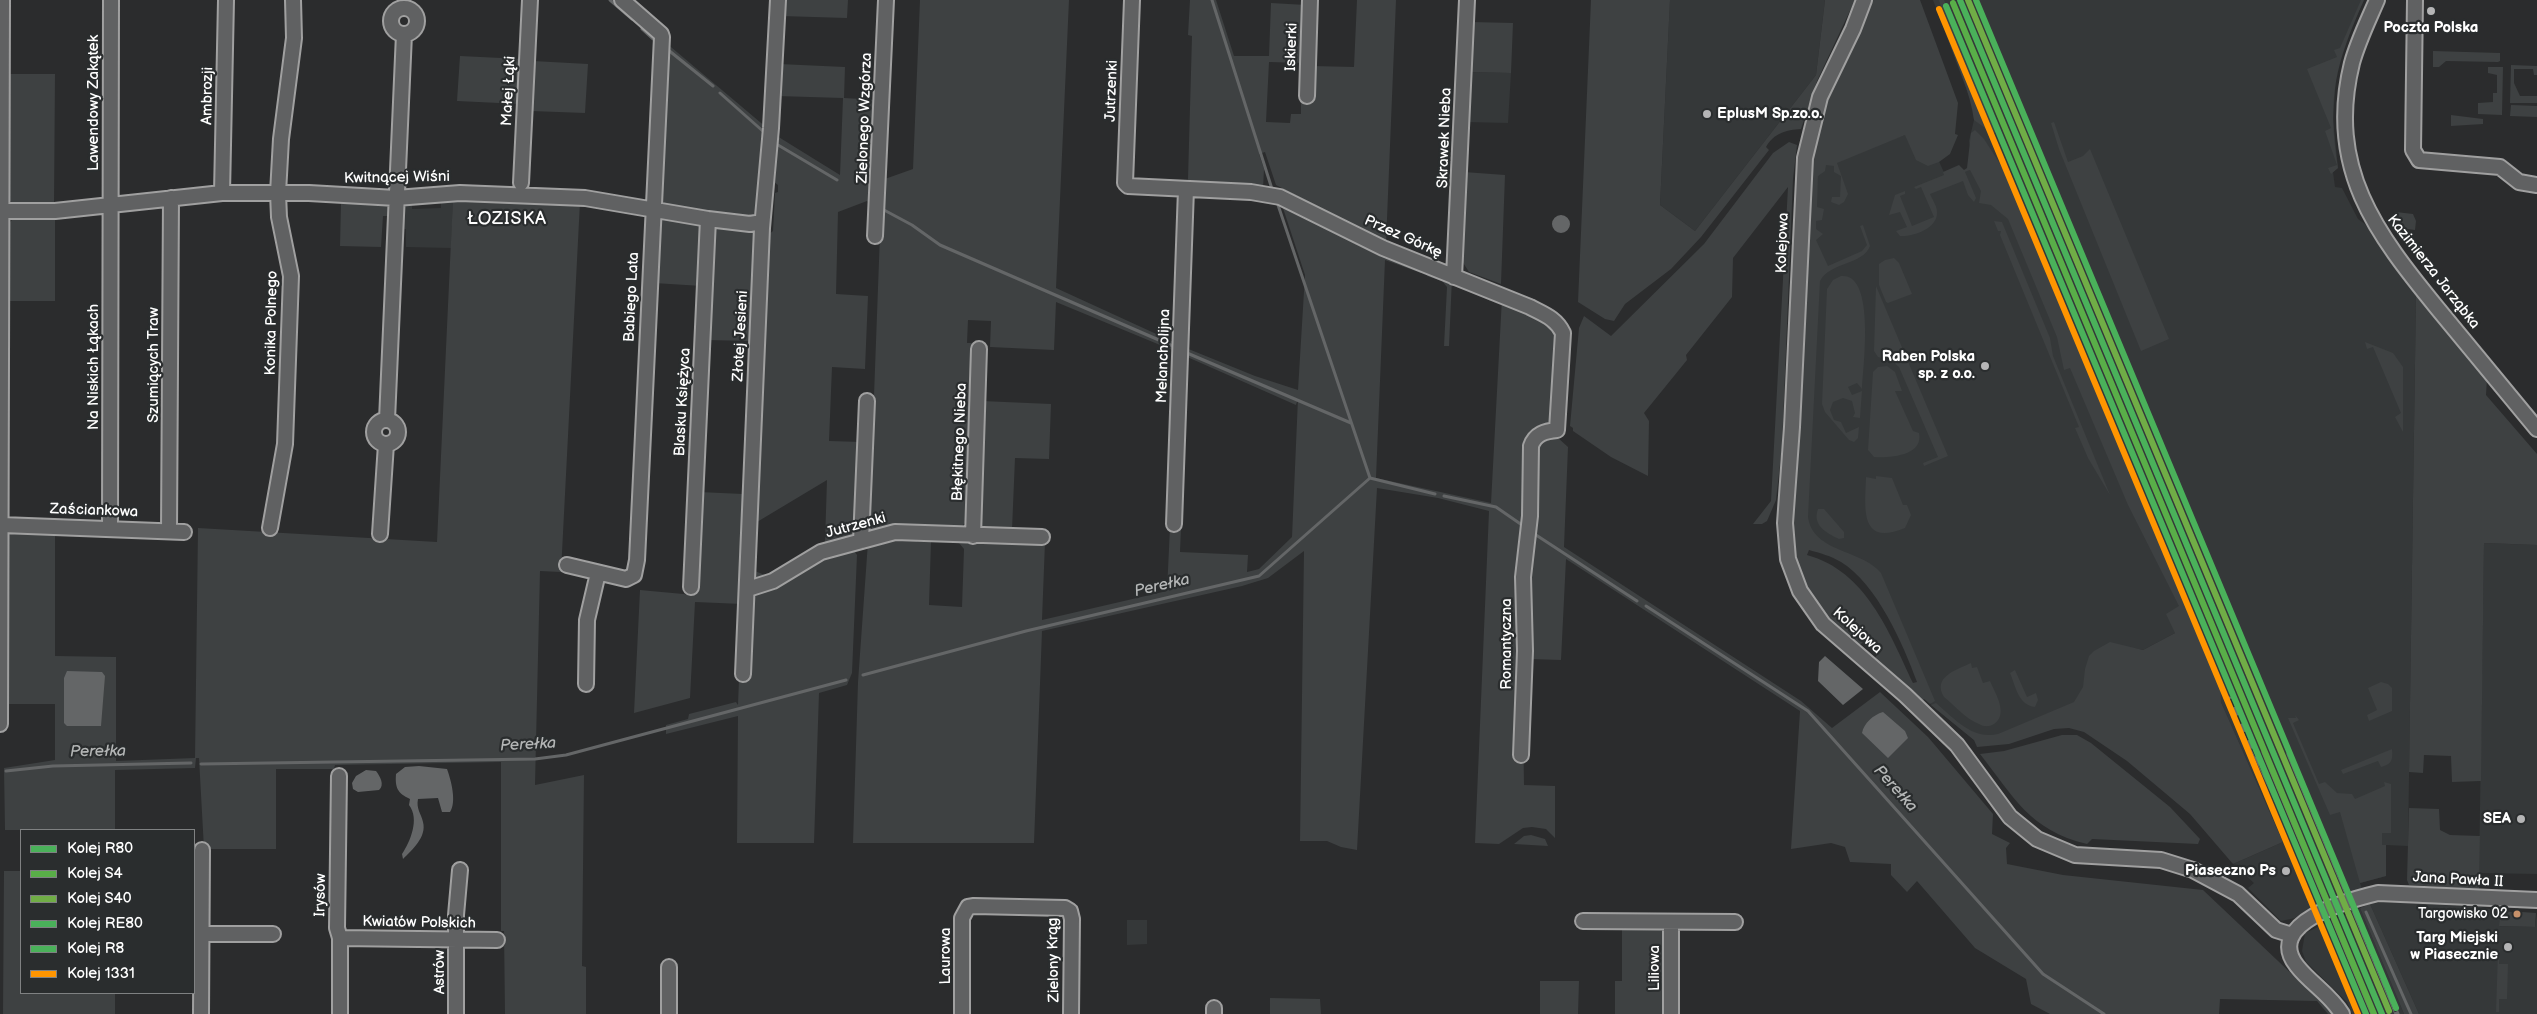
<!DOCTYPE html>
<html>
<head>
<meta charset="utf-8">
<style>
  body { margin:0 }
  #map { position:relative; width:2537px; height:1014px; overflow:hidden; background:#2b2c2d; font-family:"Balsamiq Sans",sans-serif }
  canvas { display:block }
  .legend { position:absolute; left:20px; top:829px; width:175px; height:165px; box-sizing:border-box; background:#2a2d2e; border:1px solid #7f8182; margin:0; padding:6px 9px; list-style:none; font-size:15px; color:#fff }
  .legend li { display:flex; align-items:center; gap:10px; height:25px }
  .legend b { width:25px; border:1px solid #7f8182 }
</style>
</head>
<body>
<div id="map">
<canvas width="2537" height="1014"></canvas>
<ul class="legend">
<li><b style="height:6px;background:#4ab15a"></b>Kolej R80</li>
<li><b style="height:6px;background:#59ae48"></b>Kolej S4</li>
<li><b style="height:6px;background:#70ad46"></b>Kolej S40</li>
<li><b style="height:6px;background:#4ab15a"></b>Kolej RE80</li>
<li><b style="height:6px;background:#4ab15a"></b>Kolej R8</li>
<li><b style="height:6px;background:#ff9500"></b>Kolej 1331</li>
</ul>
</div>
<script>
const ctx = document.querySelector('canvas').getContext('2d');
ctx.lineJoin = 'round';
function fillPath(path, color) { ctx.fillStyle = color; ctx.fill(path, 'evenodd'); }
function stroke(path, color, width, dash) { ctx.strokeStyle = color; ctx.lineWidth = width; ctx.lineCap = dash ? 'butt' : 'round'; ctx.setLineDash(dash || []); ctx.stroke(path); }
function drawText(font, color, halo, rows, align = 'center') {
  ctx.font = font + ' "Balsamiq Sans",sans-serif'; ctx.lineWidth = 4.5; ctx.setLineDash([]); ctx.textBaseline = 'middle'; ctx.strokeStyle = halo; ctx.fillStyle = color; for (const [text, x, y, turn = 0] of rows) {
    ctx.save(); ctx.translate(x, y); ctx.rotate((+turn || 0) * Math.PI / 180); ctx.textAlign = isNaN(turn) ? turn : align; if (halo) ctx.strokeText(text, 0, 0); ctx.fillText(text, 0, 0); ctx.restore();
  }
}
const built = new Path2D(`
  M1670,0h155l-9,75 -121,156 -35,-26z
  M1933,0h431l-20,44 -8,33 -3,42 5,49 -5,4 2,15 7,1 16,31 7,5 51,70 -8,552 -22,-1v31l-26,7 3,8 -68,27 -14,3 -33,-33 6,-5 -21,-19 50,-22 -62,-140 -46,-69 -32,17 -33,-6 -2,48 -112,46 -22,2 -43,-35 -52,-126 -77,-42 16,-372 89,-31 30,23 10,22 27,-11 -5,-27 5,-21 -2,-16z
  M1468,72l43,1 -3,50 -42,-1z
  M453,201l-2,47 -45,-1v-18h-7l1,-24 12,-1v5l29,-1v-6z
  M2484,543l53,2v329l-58,-1z
  M2384,902l96,5 20,4 -1,15 36,1 2,-14v101h-118l-49,-110z
  M2360,908l44,106h-52l-5,-12 -41,-40 -4,-11 3,-18z
  M1127,920h20v24l-20,1z`);
const green = new Path2D(`
  M782,0h66l-1,18 -66,-2z
  M920,0h149l-13,288 120,55 1,9 -121,-50 -2,48 -64,-3 1,-26 -23,-1 -1,23h6l-7,179 -7,7 -87,3 -3,-2 13,-350 31,-11z
  M1190,0h26l18,56h35l2,-53 35,2 -3,58 -34,-1 -3,60 24,1 1,-9h10v-15l11,-33 42,1 3,-67h39l-10,243 -110,-58 -11,-33 -6,2 5,15 -1,20 -72,-4 -3,-6 4,-143 -4,-1z
  M1591,0h79l-10,205 35,26 121,-156 9,-75h30l-38,81 -16,48c-15,1 -27,4 -35,18l3,3 -68,87 -30,32 -46,35 -11,17 -9,-2 -27,-17z
  M1871,0h49l38,103 -3,31 3,1 -8,19 -11,8 -11,4 -12,-6 -11,-25 -68,28 11,31 -4,8 -5,3 -8,-3 1,-5h8l1,-21 -7,-4v-6l-8,-1 -1,6 -7,5 -1,31 7,2 -2,11 -6,1v8l7,5 -7,6 12,26 34,-15 5,-6 -7,-19 3,-1 7,21c-7,19 -40,16 -50,35l-12,236c5,36 54,32 73,56l54,128 -5,3 -6,-5 -3,3 -47,-43 4,-5 -15,-12 -4,4c-43,-34 -64,-65 -68,-121l21,-377 14,-51zM1809,550c11,3 22,6 32,12 36,22 62,82 76,120l-4,1c-24,-51 -47,-112 -106,-128z
  M1939,0h5l55,132 -7,1 -18,-13c-4,-29 -17,-55 -26,-82 -5,-12 -4,-24 -9,-38z
  M2361,0h3c-29,65 -37,97 -26,168l-7,6 -3,-6 9,-3 -12,-34 6,-3 -24,-59 30,-12 -3,-7 6,-2z
  M1471,22l42,1 -2,50 -43,-1z
  M665,42l102,86 -3,10 -3,-2 -4,76 -5,4 -11,2 -83,-14z
  M2433,51l67,2v8l-2,1 -52,-1 -7,6h-6z
  M460,56l62,3 -2,45 -63,-3z
  M533,61l55,3 -3,49 -54,-2z
  M779,64l66,3 -1,31 33,2 -5,105 -5,-4 -29,11 -2,82 32,2 -3,73 -33,-2 -3,74 33,1 -3,88 -6,8 -94,43 -7,-2 2,-57 3,-1 11,-286 5,-4 2,-38 3,-1v-7l-3,-2 2,-47 63,39 3,-77 -66,-2zM827,480l-2,62 -58,34 -12,-5 2,-49z
  M2511,65l26,1v9h-3l-1,-6h-19v14l6,13h17v7h-27z
  M2488,67h15l-1,48 -24,-1v-11l15,-1v-9h4v-18l-9,-2z
  M8,74h47l-1,131 -41,-1 -7,-8z
  M2511,105l26,1v11l-27,-1z
  M2451,115l32,4v5l-32,2z
  M2054,122l14,40 15,-6 7,-7 79,190 -28,12 -82,-202 -8,-26z
  M1975,130l9,9 22,34 174,418 37,79 3,8 1,24 62,140 -50,22 -43,-50 -63,-53 -43,-29 -15,-4 -15,1 -45,15 -32,3 -3,-7 -43,-35 5,-2c19,16 36,37 62,31l76,-32 9,-15 2,-18 4,-13 5,-5 16,-9 33,8 32,-17 -9,-19 13,-8 -51,-101 -58,-137 -6,2 -7,-33 -49,-118 -17,-14 -12,-2 2,-12 -11,-21 -5,2 11,26 -2,4 -6,-7 -5,-14 -33,13c2,5 7,12 7,18 1,17 -25,25 -37,24l-4,-5 11,-4 -7,-15 -11,3 6,-20 10,-4v3l-5,2 12,30 22,-9 -13,-30 -5,2 -2,-2 30,-12 -1,-3 16,-7 5,5 3,-2 4,-35z
  M1789,142l8,3 -4,34 -11,268 -6,53 -9,21 -5,3h-9l18,-23 17,-314 -55,71 -1,39 -46,58 1,5 -43,53 5,8 -1,55 -37,-19 -38,-26v-3l-3,-2 9,-98 5,-12 27,20 93,-92 69,-91z
  M1464,172l41,3 -4,109 -32,-12 -7,-11z
  M453,198l127,4 -19,370 -21,-1 -5,214 49,-10 -2,191 4,1v47h-81l-1,-83h-3v-169l-166,3 -1,4h-58v80h-72l-5,-91h-3l-1,10 -80,2v60h-110l-1,-62 51,-8v-56h-50l1,-166 7,-6 42,1v123l61,1v104l79,-3 3,-230 239,14z
  M1281,202l142,66 -2,5 -36,-13 -9,218 115,25 11,-205 36,17 20,17 -4,87 -19,11 -9,92 -5,8 -4,86 5,40 2,129 31,1v52l-9,-9 -14,-2 -9,1 -24,16 -24,-1 14,-332 -51,-13 -61,-10 -20,362 -16,-3 -14,-6h-27l4,-290 -36,27 -26,8 -200,45 -8,212h-181l5,-161 10,-140 50,-6 -1,6h14l-2,63 33,2 2,-58 -5,-6 9,-2 77,1 -3,78 125,-29 3,-64 11,1 -1,24 68,3 -1,17 12,-3 33,-32 6,-139 -2,7 -111,-49 1,-8 69,28 43,14 7,-115z
  M341,203l50,2 -1,11h-7l-2,31 -41,-1z
  M2396,212l17,2 3,7 -1,9 -16,-2 -5,-8z
  M657,215l47,8 -2,63 -48,-3z
  M16,216l39,3v82h-48v-76z
  M1994,221l8,1 48,116 3,18 57,139 -22,-37 -13,-30 4,-1 -79,-192 1,-4h-3z
  M711,224l45,4 -7,113 -42,-1z
  M1894,258l5,5 13,31 -24,9 -2,-1 -7,-17v-21l6,-4z
  M1430,270l22,8 -3,68h-5l3,-59 -5,-6 -15,-5z
  M1841,276c35,-4 22,92 21,113l-5,-6 -9,4 4,8 10,-4 -2,27 -7,-1 2,-4 -3,-12 -9,-3 -10,4 -3,8 4,10 7,2 5,11 13,-6 -1,11 -4,4 -5,-2 -24,-28 -3,-8 5,-115 6,-9z
  M1876,286l72,170 -24,10 -1,-3 15,-6 -39,-90 -7,-6 -14,-4 -4,-6z
  M2416,294l71,84 -1,17 51,59v91l-53,-2 -3,238 -29,1 -1,-26 -27,-1 -1,18 -14,-1z
  M2365,342l28,11 10,14v65l-8,-15 6,-4 -28,-66 -6,2z
  M1887,366l8,6 7,19h-7l18,40 6,2c5,23 -30,25 -45,24l-6,-7 5,-78 5,-5z
  M982,401l69,3 -2,55 -34,-1 -3,72h-29l-5,-6z
  M1557,437l11,10 -4,100 237,154 31,27 48,-36 48,45 65,77 -1,20 18,9 -4,5 1,16 56,11 140,15 93,88 26,21 12,15h-6l-11,-13 -97,-2 -1,15h-169l-19,-10 -5,-25 -51,-31 -58,-67 -10,11 -16,-17v-11l-41,-2 -5,-15 -14,-4 -40,6 9,-138 -234,-152 -5,101 -31,-1 -3,-105 10,-116z
  M1876,476l16,2 11,27h4l4,10 -6,13c-46,19 -40,-20 -39,-51l10,2z
  M699,492l44,2 -1,110 -47,-2 -5,96 -56,15 6,-123 54,5z
  M1818,509h6l20,23v6l-5,1c-13,-6 -27,-14 -21,-30z
  M851,546l6,9 -5,118 -5,12 -28,8 -5,150h-77l1,-127 -72,18v-9l22,-6 1,-5 47,-12 2,3 1,-26 10,-2 3,-71 3,-11 69,-41z
  M1971,663l1,5 5,-1 6,16 7,-2c5,12 19,33 4,43 -5,3 -10,3 -15,0 -13,-5 -24,-18 -35,-27 -12,-20 12,-27 27,-34z
  M2015,670l12,27 9,-4 2,7 -3,7c-17,-2 -19,-20 -25,-34z
  M2381,682l7,2 4,4v23l-23,10 -2,-6 10,-5 -9,-22z
  M2295,715l4,5 -6,3 26,61 6,-2 12,11 15,1 3,5 30,-13 -1,-4 7,2v49h-9v12h4v31l-26,7 -20,-71 -10,3 -42,-97h8z
  M2062,735h15l14,8 79,64 30,32 -2,5 -106,-5 -5,5c-58,-14 -73,-47 -107,-90l24,-3z
  M2392,749c1,11 0,15 -11,18l-3,-6 -35,13 -2,-4z
  M2409,808l30,1 1,21 10,5 30,1 -1,53 -70,-4 -2,-5z
  M1531,835l14,4 3,7 -34,-2 10,-8z
  M4,871h17v122h94v21h-112z
  M2370,904l49,110h-15l-44,-106z
  M2500,911l13,1 1,3h8v-3l14,1 -1,14 -36,-1z
  M1622,929l38,1 5,2 1,82h-51v-33h7z
  M2498,951h2l-1,13h9l-1,35h-8v13h-3z
  M1540,981h39l-1,33h-38z
  M1270,998l50,1 1,15h-51z`);
const water = new Path2D(`
  M1552 224a9 9 0 1 1 18 0a9 9 0 1 1-18 0Z
  M1825,656l38,33 -20,16 -25,-24 1,-19z
  M67,671l35,1 3,4 -4,50h-34l-3,-3v-45z
  M1883,712l22,19 3,7 -20,20 -26,-25c2,-10 11,-18 21,-21z
  M419,766l28,3c4,11 10,33 3,43h-8l-4,-14 -20,1c-2,10 3,14 5,23 4,15 -11,28 -20,37l-1,-5c8,-12 18,-35 7,-49l1,-6c-13,-6 -15,-12 -14,-25l9,-7z
  M366,770l10,1c4,5 9,14 3,19l-21,2 -5,-3 -1,-6 4,-7z`);
const stream = new Path2D(`
  M610,0l22,19
  M1212,0l60,189
  M642,29l11,10
  M667,49l46,37
  M720,93l45,40
  M778,145l59,35
  M1277,202l93,276
  M884,210l28,15 28,20 235,102
  M1187,353l164,70
  M1444,496l52,11 26,18
  M1533,533l104,68
  M1646,606l162,105 235,263 61,40
  M863,675l163,-44 233,-55 111,-98 65,16
  M201,764l334,-5 31,-4 280,-75
  M6,771l47,-5 138,-3
  M2366,912l45,102`);
const minor = new Path2D(`
  M1132,0l-7,183 3,3 123,6 29,5 103,51 147,59c13,7 26,11 33,26l-6,97c-12,1 -22,4 -26,16l-1,70 -7,61 2,74 -4,104
  M1864,0l-11,29 -33,68 -15,61 -13,269 -7,96 3,36 12,32 23,33 82,71 52,50 53,72 27,22 38,16 86,5 32,10 45,24 38,36 16,5
  M2377,0c-9,21 -19,41 -25,63 -26,105 24,170 86,246 33,40 66,80 99,120
  M2415,0l-2,150 6,10 81,7 19,15 18,3
  M391 21a13 13 0 1 1 26 0a13 13 0 1 1-26 0Z
  M1307,96l3,-96
  M521,183l9,-183
  M222,193l4,-193
  M2,211h53l167,-18h87l87,5 64,-5 125,5 123,21 42,5 12,-2
  M875,236l11,-236
  M1454,277l13,-277
  M374 432a12 12 0 1 1 24 0a12 12 0 1 1-24 0Z
  M387,420l17,-386
  M1174,524l12,-335
  M2,525l182,7
  M110,528l1,-528
  M270,528l15,-84 6,-168 -12,-59 -1,-24 3,-54 13,-101 -1,-38
  M169,531l2,-333
  M380,534l6,-90
  M973,536l6,-187
  M861,541l6,-140
  M567,565l59,14 8,-4 3,-15 25,-523 -1,-3 -39,-34
  M691,587l17,-368
  M748,589l25,-8 48,-29 74,-20 147,5
  M743,674l19,-446 9,-100 7,-128
  M586,684l1,-64 11,-47
  M0,724l2,-724
  M339,776l-2,152 3,10v76
  M1583,921l152,1
  M1671,922v92
  M201,934h72
  M340,938l157,2
  M1214,1008v6
  M201,1014l1,-164
  M456,1014v-99l4,-45
  M669,1014v-47
  M962,1014v-96l6,-11 6,-1 91,2 5,3 2,8 -1,95
  M2342,1014c-12,-20 -31,-30 -45,-48 -34,-43 52,-66 81,-73l159,7`);
const rail = new Path2D(`
  M2230,699l47,102
  M2264,752l109,262
  M2289,754l108,260`);
const rail1 = new Path2D(`
  M1960,0l422,1014`);
const rail2 = new Path2D(`
  M1953,3l421,1011`);
const rail3 = new Path2D(`
  M1968,0l421,1011`);
const rail4 = new Path2D(`
  M1946,6l420,1008`);
const rail5 = new Path2D(`
  M1976,0l420,1008`);
const rail6 = new Path2D(`
  M1939,9l419,1005`);
const markers = [
  [2431,11,5,"#b5b5b6"],
  [1707,114,5,"#b5b5b6"],
  [1985,366,5,"#b5b5b6"],
  [2521,819,5,"#b5b5b6"],
  [2286,871,5,"#b5b5b6"],
  [2517,914,4.5,"#c7916a"],
  [2508,947,5,"#b5b5b6"]
];
const busNames = [
  ["Targowisko 02",2508,914]
];
const poiNames = [
  ["Poczta Polska",2431,28,"center"],
  ["EplusM Sp.zo.o.",1717,114,"left"],
  ["Raben Polska",1975,357],
  ["sp. z o.o.",1975,374],
  ["SEA",2511,819],
  ["Piaseczno Ps",2276,871],
  ["Targ Miejski",2498,938],
  ["w Piasecznie",2498,955]
];
const streetNames = [
  ["Iskierki",1292,47,-88],
  ["Małej Łąki",509,91,-87],
  ["Jutrzenki",1112,91,-88],
  ["Ambrozji",208,96,-89],
  ["Lawendowy Zakątek",94,103,-90],
  ["Zielonego Wzgórza",865,118,-88],
  ["Skrawek Nieba",1445,138,-88],
  ["Kwitnącej Wiśni",397,178,-1],
  ["Przez Górkę",1403,237,24],
  ["Kolejowa",1783,243,-88],
  ["Kazimierza Jarząbka",2433,272,52],
  ["Babiego Lata",632,297,-87],
  ["Konika Polnego",272,323,-89],
  ["Złotej Jesieni",741,336,-87],
  ["Melancholijna",1164,356,-88],
  ["Szumiących Traw",154,365,-90],
  ["Na Niskich Łąkach",94,367,-90],
  ["Blasku Księżyca",683,402,-87],
  ["Błękitnego Nieba",960,442,-88],
  ["Zaściankowa",94,511,2],
  ["Jutrzenki",856,526,-15],
  ["Kolejowa",1857,631,42],
  ["Romantyczna",1507,644,-90],
  ["Jana Pawła II",2458,880,3],
  ["Irysów",321,895,-89],
  ["Kwiatów Polskich",419,923,1],
  ["Laurowa",946,956,-90],
  ["Zielony Krąg",1054,960,-91],
  ["Liliowa",1655,968,-90],
  ["Astrów",440,972,-90]
];
const waterNames = [
  ["Perełka",1162,586,-13],
  ["Perełka",528,745,-3],
  ["Perełka",98,752,-1],
  ["Perełka",1895,789,48]
];
const quarterNames = [
  ["ŁOZISKA",507,219]
];
fillPath(built, '#353839');
fillPath(green, '#3e4142');
fillPath(water, '#646667');
stroke(stream, '#646667', 3);
stroke(minor, '#a0a0a0', 18);
stroke(minor, '#606162', 14);
stroke(rail, '#686969', 5);
stroke(rail, '#2a2d2e', 3, [9]);
stroke(rail1, '#4ab15a', 6);
stroke(rail2, '#59ae48', 6);
stroke(rail3, '#70ad46', 6);
stroke(rail4, '#4ab15a', 6);
stroke(rail5, '#4ab15a', 6);
stroke(rail6, '#ff9500', 6);
for (const [x, y, r, color] of markers) { const dot = new Path2D(); dot.arc(x, y, r, 0, 2 * Math.PI); ctx.fillStyle = color; ctx.fill(dot); stroke(dot, '#2a2d2e', 2); }
drawText('14px', '#fff', '#2a2d2e', busNames, 'right');
drawText('bold 15px', '#fff', '#2a2d2e', poiNames, 'right');
drawText('15px', '#fff', '#2a2d2e', streetNames);
drawText('italic 16px', '#b4b6b6', '#2a2d2e', waterNames);
ctx.letterSpacing = '1px';
drawText('18px', '#fff', '#2a2d2e', quarterNames);
ctx.letterSpacing = '0px';
</script>
</body>
</html>
